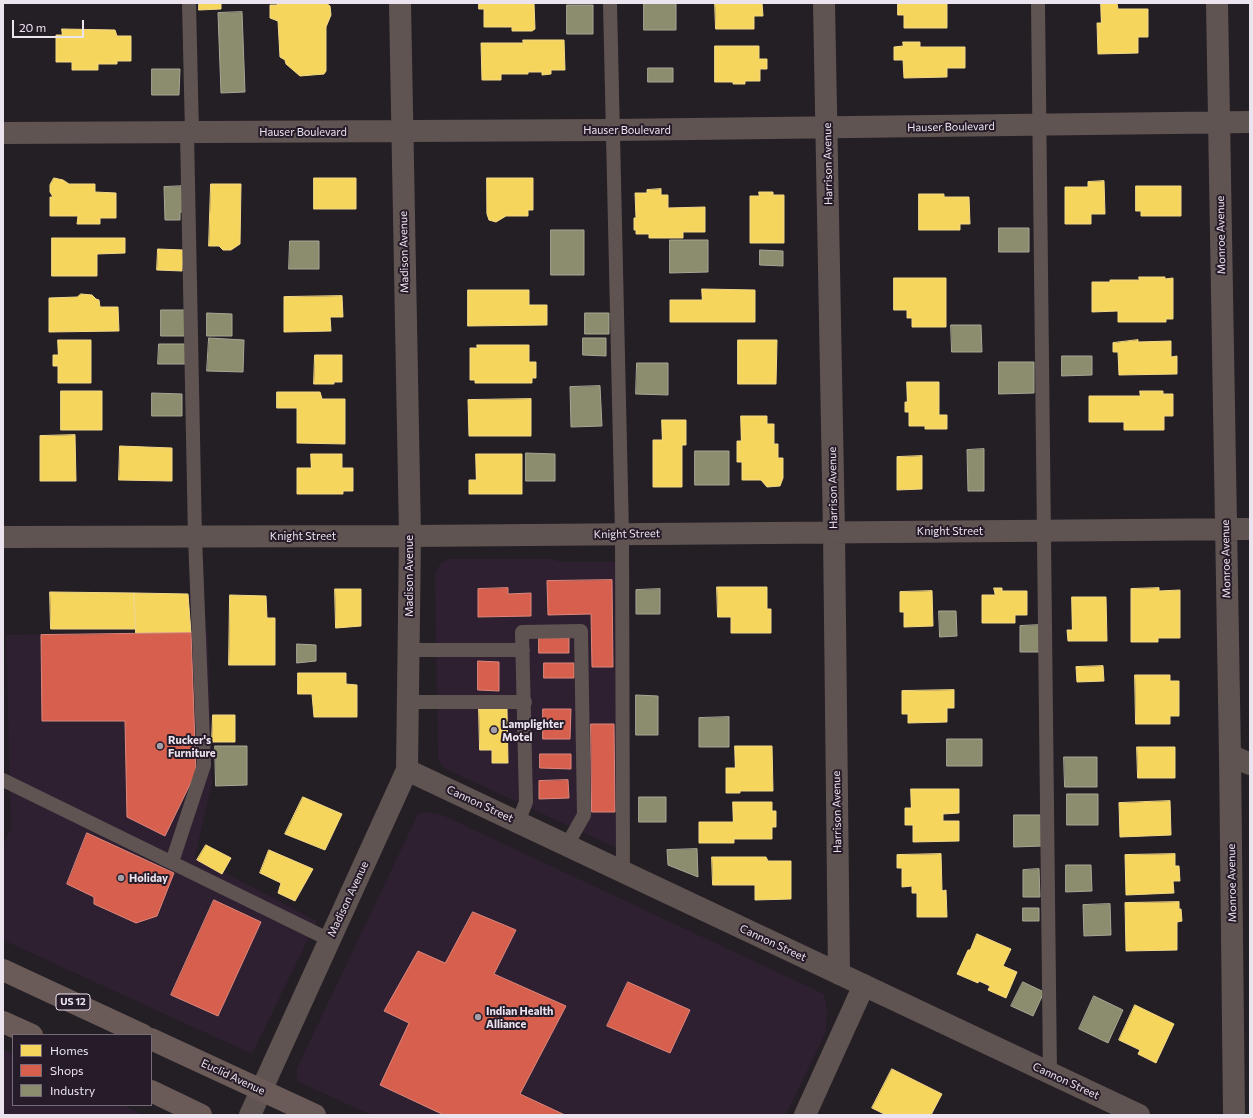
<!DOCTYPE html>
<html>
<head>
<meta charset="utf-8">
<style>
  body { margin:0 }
  #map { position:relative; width:1253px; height:1118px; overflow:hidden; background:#241e25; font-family:Commissioner,sans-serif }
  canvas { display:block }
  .frame { position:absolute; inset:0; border:4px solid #ebe3ed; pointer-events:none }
  .legend { position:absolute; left:12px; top:1034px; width:140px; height:72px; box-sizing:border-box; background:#261b28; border:1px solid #756b77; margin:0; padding:5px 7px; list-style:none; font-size:12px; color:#ebe3ed }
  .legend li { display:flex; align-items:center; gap:8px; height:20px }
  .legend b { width:20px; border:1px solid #756b77 }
  .scale { position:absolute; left:12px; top:20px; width:72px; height:18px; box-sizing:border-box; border:2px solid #ebe3ed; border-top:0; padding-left:5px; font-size:12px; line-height:14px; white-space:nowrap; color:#ebe3ed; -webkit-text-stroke:3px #261b28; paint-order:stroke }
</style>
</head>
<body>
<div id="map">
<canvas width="1253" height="1118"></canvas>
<div class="frame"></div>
<ul class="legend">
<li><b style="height:11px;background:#f6d55c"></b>Homes</li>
<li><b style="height:11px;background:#d6604d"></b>Shops</li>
<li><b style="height:11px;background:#8c8c6e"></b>Industry</li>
</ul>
<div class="scale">20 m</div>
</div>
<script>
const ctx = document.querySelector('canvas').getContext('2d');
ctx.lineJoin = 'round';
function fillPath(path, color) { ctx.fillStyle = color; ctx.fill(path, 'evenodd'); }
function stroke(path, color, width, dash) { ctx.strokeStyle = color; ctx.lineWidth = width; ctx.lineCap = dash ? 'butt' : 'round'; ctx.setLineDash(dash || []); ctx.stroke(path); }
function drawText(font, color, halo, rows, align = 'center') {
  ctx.font = font + ' Commissioner,sans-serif'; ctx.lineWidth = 4; ctx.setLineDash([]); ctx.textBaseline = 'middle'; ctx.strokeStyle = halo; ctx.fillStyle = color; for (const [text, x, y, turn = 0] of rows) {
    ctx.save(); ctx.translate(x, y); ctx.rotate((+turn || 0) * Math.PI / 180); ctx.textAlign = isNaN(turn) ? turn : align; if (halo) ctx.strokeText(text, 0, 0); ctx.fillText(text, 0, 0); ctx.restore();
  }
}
const built = new Path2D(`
  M449,559h101l12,3h60l1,289 -177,-82 -5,-5 -3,-5 -3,-185 5,-10z
  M208,632l4,150 -17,75 122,64 -65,133 -249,-114v-95l8,-17 -5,-193z
  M425,812l15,2 384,180 3,17 -1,20 -40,84h-415l-74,-34v-13l121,-254z
  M3,1049l10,5v51h110l21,10h-141z`);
const homes = new Path2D(`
  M199,3h22v6l-22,1z
  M277,3h49l4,3 1,9 -5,12v44l-2,3 -24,2 -14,-12 -1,-4 -5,-3 -2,-36 -8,-3v-13h7z
  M479,3h55l1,26 -3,2h-20v-4h-28v-18h-5z
  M715,3h47l1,13h-9v13h-38z
  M898,3h49v25h-43v-13h-6z
  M1101,3h16l1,6h30v28h-10v16l-40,1 -1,-31h4z
  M62,29l53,1 2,6h14v25h-14v3h-19v6h-26v-8h-16v-27h6z
  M523,40h41l1,30h-14v4l-9,1v-3h-14v2h-27v6h-19l-1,-37h42z
  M903,42h17v5h45v21h-18v9l-43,1 -1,-18h-9v-13l9,-1z
  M715,46h44v13h8v10h-7v12h-15v3h-12v-2h-18z
  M54,178l9,2 6,4h26v8l21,1v25h-16v6h-23l1,-8h-28v-19h3l-3,-5v-7z
  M314,178h42v31h-42z
  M487,178h46v32h-5v6h-22l-10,6 -7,-2 -2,-6z
  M1104,181l1,33h-14v10h-26v-37h23v-5z
  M211,184h30l-1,60 -9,6h-8l-4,-4h-10z
  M1136,186h45v30h-40v-5h-5z
  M661,189v6h7v13l37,-1v25h-22v6h-34v-4h-13v-4h-2v-12h2l-1,-25h12v-3z
  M759,192h14v3h11v48h-34v-47h9z
  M919,194h25v3h25l1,27h-10v6h-41z
  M52,238h73v15l-28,1v22h-45z
  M158,249l25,1 -1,21 -25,-1z
  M1139,277h26v2l8,-1v41h-7v3h-48v-11l-26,1v-30h18v-2h29z
  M894,278h52v49h-34v-9h-5v-8h-13z
  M702,289l53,1v32h-85v-22h32z
  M468,290h61v15h18v20l-79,1z
  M81,294l11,1 4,4 3,1 1,7h18l1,24 -70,1v-34l28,-1z
  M342,296l1,21h-13l1,14 -47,1v-35z
  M58,340h33v43h-33v-17h-5v-11h5z
  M738,340h39l-1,44h-38z
  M1138,340v2l33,-1v16l6,-1v18l-58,1 -1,-23h-5v-9z
  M477,345h52v17h7v16h-4v5h-57v-3h-5v-32h7z
  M315,355h27v27h-8v2h-20z
  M907,382h32v33h8v14h-22v-3h-16v-14h-4v-10h2z
  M61,391h41v39h-41z
  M1140,391h23v3h10v22h-9v14h-40v-8h-35v-26h51z
  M277,392h43l2,7h23v45l-48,-1v-35h-20z
  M531,399v37h-62l-1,-36z
  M741,416h26v8h7v20h4v14h5v20l-3,8 -13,1 -6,-7h-19v-18h-5v-21h4z
  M662,420h24v25h-4v42h-29v-47h9z
  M75,435l1,46h-36v-45z
  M120,446l52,2v33l-53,-1z
  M311,454h31v14h11v23h-10v3h-46v-26h14z
  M476,454h46v40h-53v-14h7z
  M922,456v33l-25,1v-33z
  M717,587h50v22h4v24h-40v-16h-13z
  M994,588h8v3h25v24h-12v8h-33v-28h13z
  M1159,588v3l21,-1v48h-22v4h-27v-53z
  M335,589h26v37l-25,2z
  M932,591l1,35 -29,1v-15h-4v-20z
  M50,592l84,1 2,36h-85z
  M134,593l54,1 3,39h-55z
  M230,595l36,1 1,22h8v47h-46z
  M1072,597h34l1,44h-39l-1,-11h5z
  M1103,666l1,15 -27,1 -1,-15z
  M298,673h48v11l11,1v32h-43l-2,-23h-14z
  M1135,675h35v6h9v35h-9v8h-34z
  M954,690v18h-7v14l-39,1v-9h-6v-23z
  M479,709h28l1,54h-16v-13h-12z
  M213,715h22v27h-23z
  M735,746h37l1,45h-33v2h-14v-25h9z
  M1137,747h38v31h-37z
  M911,789h48v24l-16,1v7h16v20l-46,1v-17h-8v-17h6z
  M303,797l39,17 -17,36 -40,-16z
  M1170,801l1,34 -51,2 -1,-34z
  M733,802h39v9h4v16h-4v12h-38v4h-35v-21h34z
  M206,845l25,13 -9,16 -25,-14z
  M269,850l44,19 -18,32 -17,-8 3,-10 -21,-10z
  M941,854l1,37 4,-1 1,27h-30v-24h-5v-7l-10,1v-19h-5v-13z
  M1175,854v12h4l1,15h-7l1,12 -48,2 -1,-40z
  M712,857h54l2,4h23v38l-36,1v-15h-42z
  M1179,902v7h2l1,12 -5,1v28l-51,1 -1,-48z
  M977,934l34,15 -8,17 14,6 -11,26 -18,-8 2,-4 -11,-5 -1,2 -21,-9 11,-24h2z
  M1135,1005l39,19 -18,39 -18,-9 2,-4 -21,-10z
  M892,1069l50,25 -11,21h-45l-14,-7z`);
const shops = new Path2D(`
  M612,580l1,87h-21l-1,-53 -43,1 -1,-34z
  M508,588v6l23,-1v23l-53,1v-28z
  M191,633l5,139 -31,64 -38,-19 -2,-96h-83l-1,-86z
  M539,638h30v15h-30z
  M478,661l21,1v29l-21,-1z
  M544,663h30v15h-30z
  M543,709h28l-1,30h-27z
  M591,724h23l1,88h-23z
  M540,754h31v15l-31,-1z
  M568,780l1,18 -30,1v-18z
  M87,833l87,40 -17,43 -21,7 -42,-19v-7l-27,-13z
  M214,900l47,22 -43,94 -47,-21z
  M473,912l43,18 -22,44 72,32 -46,88 45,21h-121l-64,-30 29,-62 -25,-12 34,-60 27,12z
  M628,982l62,28 -20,43 -63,-27z`);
const industry = new Path2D(`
  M644,3h32v27h-32z
  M567,5h26v29h-26z
  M242,12l3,80 -24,1 -3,-80z
  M648,68h25v14h-25z
  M152,69h28l-1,26h-27z
  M185,186l1,26h-6v8h-15l-1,-33z
  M999,228h30v24h-30z
  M551,230h33v45h-33z
  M670,240h38v32l-38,1z
  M290,241h29v28h-30z
  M760,250l23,1v15l-23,-1z
  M161,310h27v26h-27z
  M207,313l25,1v22h-25z
  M585,313h24v21h-24z
  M951,325h30l1,27h-30z
  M209,338l35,2 -1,32 -36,-1z
  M583,338h23v18l-23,-1z
  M159,344h30v20h-31z
  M1062,356h30v19l-30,1z
  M999,362h35v31l-35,1z
  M637,363h31v32l-32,-1z
  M600,386l2,40 -31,1 -1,-40z
  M152,393l30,1v22h-30z
  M984,449v42h-16l-1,-41z
  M695,451h34v34h-34z
  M526,453l29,1v27h-29z
  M660,589v25h-24v-24z
  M939,611h17l1,25 -17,1z
  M1040,625v27h-20v-26z
  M297,644l19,1v16l-19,2z
  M636,695l22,1v39h-22z
  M729,717v30h-30v-29z
  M947,739h35v27h-35z
  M215,746h32v39l-31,1z
  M1064,757h33v30h-32z
  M1067,794h31v31h-31z
  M639,797h27v25h-27z
  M1014,815h28l1,31 -29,1z
  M697,849l1,28 -30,-12 -1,-15z
  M1066,865h25l1,26 -26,1z
  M1039,869l1,28h-17v-27z
  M1110,904l1,31 -27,1 -1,-31z
  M1023,908h16v13h-16z
  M1023,982l21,10 -11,24 -22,-10z
  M1094,996l29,14 -15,33 -29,-14z`);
const lane = new Path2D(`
  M189,3l3,130
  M610,3l12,531 1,338
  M1038,3l12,1070
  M409,650h114
  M408,702h117
  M3,780l327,160
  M518,822l8,-20 -4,-170 59,-1 3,184 -17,30
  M172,862l32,-97 -9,-228 -8,-404`);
const street = new Path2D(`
  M824,3l10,529 5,442
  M1217,3l13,752 4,360
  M3,133l609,-3 638,-8
  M3,537l407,-1 840,-7
  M1230,755l20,9
  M407,770l732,345
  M250,1115l157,-345 3,-234 -10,-533
  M805,1115l59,-130`);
const highway = new Path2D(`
  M3,970l140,65
  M3,1022l29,13
  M151,1039l164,76
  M151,1091l50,24`);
const markers = [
  [494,730,4,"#a59ea7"],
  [160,746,4,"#a59ea7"],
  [121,878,4,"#a59ea7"],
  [478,1017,4,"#a59ea7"]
];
const shields = [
  [73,1002,34]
];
const shieldNames = [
  ["US 12",73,1002]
];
const streetNames = [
  ["Hauser Boulevard",951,127,-1],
  ["Hauser Boulevard",627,130],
  ["Hauser Boulevard",303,132],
  ["Harrison Avenue",828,164,-91],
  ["Monroe Avenue",1221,235,-91],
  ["Madison Avenue",404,252,-91],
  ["Harrison Avenue",833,488,-91],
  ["Knight Street",950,531],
  ["Knight Street",627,534,-1],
  ["Knight Street",303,536],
  ["Monroe Avenue",1226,559,-91],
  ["Madison Avenue",409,576,-90],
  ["Cannon Street",480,804,25],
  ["Harrison Avenue",837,812,-91],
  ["Monroe Avenue",1232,883,-91],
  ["Madison Avenue",348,899,-65],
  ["Cannon Street",773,943,25],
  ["Euclid Avenue",233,1077,25],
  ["Cannon Street",1066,1081,25]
];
const poiNames = [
  ["Lamplighter",502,724],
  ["Motel",502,737],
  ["Rucker's",168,740],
  ["Furniture",168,753],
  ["Holiday",129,878],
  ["Indian Health",486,1011],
  ["Alliance",486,1024]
];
fillPath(built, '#2e2031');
fillPath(homes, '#f6d55c');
stroke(homes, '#f3d988', 1);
fillPath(shops, '#d6604d');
stroke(shops, '#dc877d', 1);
fillPath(industry, '#8c8c6e');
stroke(industry, '#a8a694', 1);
stroke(lane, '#605452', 14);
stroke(street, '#605452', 22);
stroke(highway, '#6a5a58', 22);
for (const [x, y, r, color] of markers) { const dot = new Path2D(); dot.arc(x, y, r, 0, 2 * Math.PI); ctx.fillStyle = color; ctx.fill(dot); stroke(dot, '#261b28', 1.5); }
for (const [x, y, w] of shields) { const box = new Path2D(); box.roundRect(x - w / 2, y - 8, w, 16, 3); ctx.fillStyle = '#261b28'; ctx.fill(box); stroke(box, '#ebe3ed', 1); }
drawText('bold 10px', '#ebe3ed', null, shieldNames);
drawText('11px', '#ebe3ed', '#261b28', streetNames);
drawText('bold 11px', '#ebe3ed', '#261b28', poiNames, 'left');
</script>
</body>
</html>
